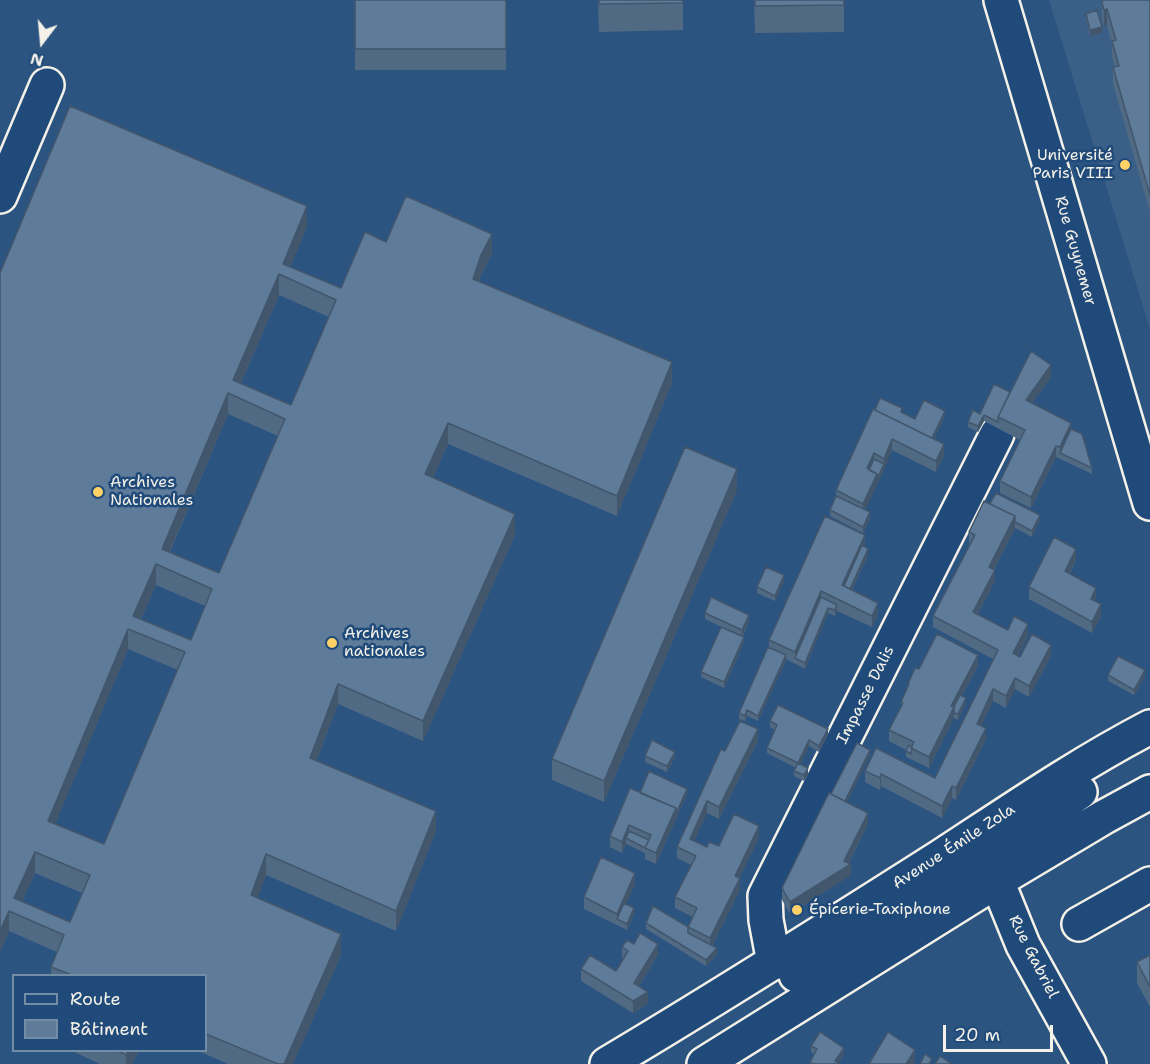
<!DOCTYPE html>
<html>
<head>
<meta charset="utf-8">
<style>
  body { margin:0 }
  #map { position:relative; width:1150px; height:1064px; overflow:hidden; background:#2c5481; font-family:"Shantell Sans",sans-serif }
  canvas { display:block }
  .legend { position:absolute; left:12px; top:974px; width:195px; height:78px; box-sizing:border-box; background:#1f4a7a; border:2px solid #748da6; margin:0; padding:8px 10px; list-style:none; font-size:18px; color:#f4f1e8 }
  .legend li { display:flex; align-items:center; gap:12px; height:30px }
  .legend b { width:30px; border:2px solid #748da6 }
  .north { position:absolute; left:12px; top:12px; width:60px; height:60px; -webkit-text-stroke:4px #1f4a7a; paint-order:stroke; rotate:196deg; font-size:16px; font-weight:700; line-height:24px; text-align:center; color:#f4f1e8 }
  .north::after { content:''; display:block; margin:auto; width:21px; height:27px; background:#f4f1e8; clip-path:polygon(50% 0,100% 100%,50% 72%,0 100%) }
  .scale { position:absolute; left:943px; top:1025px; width:110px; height:27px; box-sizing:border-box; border:3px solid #f4f1e8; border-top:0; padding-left:8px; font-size:18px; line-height:21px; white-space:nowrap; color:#f4f1e8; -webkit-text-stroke:4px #1f4a7a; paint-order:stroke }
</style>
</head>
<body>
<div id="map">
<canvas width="1150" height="1064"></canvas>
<ul class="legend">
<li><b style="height:8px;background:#1f4a7a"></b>Route</li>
<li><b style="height:16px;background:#5e7b9a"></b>Bâtiment</li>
</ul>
<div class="north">N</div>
<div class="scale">20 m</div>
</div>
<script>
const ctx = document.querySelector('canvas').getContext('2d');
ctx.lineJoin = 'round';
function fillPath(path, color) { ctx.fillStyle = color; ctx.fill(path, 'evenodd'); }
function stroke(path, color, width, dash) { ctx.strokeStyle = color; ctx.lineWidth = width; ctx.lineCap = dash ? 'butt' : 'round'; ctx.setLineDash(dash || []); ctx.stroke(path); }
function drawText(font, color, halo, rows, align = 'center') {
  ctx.font = font + ' "Shantell Sans",sans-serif'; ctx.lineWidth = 5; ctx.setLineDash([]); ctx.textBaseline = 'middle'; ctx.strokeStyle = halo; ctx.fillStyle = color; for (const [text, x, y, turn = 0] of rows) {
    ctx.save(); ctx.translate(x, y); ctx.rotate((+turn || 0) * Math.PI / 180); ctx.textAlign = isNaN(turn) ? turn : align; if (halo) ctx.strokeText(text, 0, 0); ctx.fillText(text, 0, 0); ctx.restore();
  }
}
const built = new Path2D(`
  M1049,0h101v329z`);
const minor = new Path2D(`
  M1001,0l149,503
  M0,196l47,-111
  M997,881l26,64 66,119
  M1079,924l71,-40
  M774,963l-8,-43 -1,-24 232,-462
  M796,975l184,-113 100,-70
  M607,1064c113,-67 223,-137 333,-207 69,-45 137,-92 210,-130
  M704,1064l293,-183 107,-64 46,-25`);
const wall = new Path2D(`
  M355,0h151v70h-151z
  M598,0h85v30l-84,2z
  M754,0h90v32l-89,1z
  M1150,0v212l-37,-128v-17h2l-3,-10v-12l-5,-20 -3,1 -2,-6v-17z
  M1086,14l16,19 -12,3 -4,-17z
  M307,227l-17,40 51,21 45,-46 106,12 -11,21 -2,7 193,101 -55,133 -169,-72 -15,34 82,57 -92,206 -85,-37 -21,56 119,71 -40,100 -130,-56 -9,23 84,57 -48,109h-65l-32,-14h10v-75h-155v-8l6,-15 -48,-21 -9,21v-679zM279,295l50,22 -38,88 -50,-22zM228,414l50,22 -59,137 -49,-21zM156,585l49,21 -14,34 -50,-21zM128,649l50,21 -74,174 -49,-20zM35,873l47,20 -12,29 -48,-21z
  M1051,377l-19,26 39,26 21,39v6l-36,-17 -25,51 -31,-15v-12l20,-41 -36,-19 -6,11 -10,-5v-5l42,-30z
  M875,410l27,3 13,6 30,-3 -11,23 10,16 -8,17 -44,-22 -27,60 5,8 -7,15 -33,-17v-6l6,-14v-6z
  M737,490l-133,312 -52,-22v-21z
  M990,504l50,16 -8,17 -17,-9 -21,42 1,11 -17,33 30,16 20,6 -10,20 2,1 31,-1 -22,41 -14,-8 -9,19 -13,-7 -12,25 5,13 -30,61 -4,-2 -10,20 -61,-32 -1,4 -15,-8v-11l70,7 58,-119 -60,-32v-11l37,-72 -1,-1v-11z
  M865,546l3,9 -16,35 26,24 -6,13 -35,-16 -2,5 -7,-3 -23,56 -19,-10 -28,62 -11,-5 -2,5 -6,-2v-6l30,-65v-8z
  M1076,560l-6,14 26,26v1l5,15 -9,17 -63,-34v-12z
  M784,581l-9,20 -18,-8v-6z
  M705,613l44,8 -6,15 1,6 -20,46 -23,-11v-5l27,-42 -23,-11z
  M978,666l-16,30 4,7 -8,17 -4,-2 -25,50 -23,-11v-7l-17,-9v-11l12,-22v-6l7,-14v-4l11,-15z
  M1108,675l37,1 -11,19 -26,-14z
  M770,721l58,13 -9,18 -10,-6 -9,18 8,10 -4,7 -10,-5v-5l2,-3 -29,-15v-5l8,-18 -5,-3z
  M758,741l-39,78 -12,-6 -13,28 13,6 12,-1 40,-8 -20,40 1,12 -28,56 5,8 -11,12 -60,-37v-6l42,4 5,-10 -18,-9v-11l16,-32 -14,-7v-11l48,-96z
  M870,755l-23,47 21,22 -19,39 2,12 -61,39 -8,-14v-12l49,-94z
  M645,756l30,1 -8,15 -22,-10z
  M640,793l47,1 -31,70 -11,-5v-6l-19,-9 -4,9 -12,-6v-11z
  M635,884l-9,20 8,10 -7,16 -43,-21v-12z
  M634,944l24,11 -19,31 9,17 -15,10 -52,-32v-12l35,2 7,-12h-1v-12z
  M1150,955v52l-13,-24v-21z
  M811,1046l33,8 -6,9 2,1h-30l4,-10 -3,-2z
  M70,1050h69l-7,14h-32z`);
const shadedWall = new Path2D(`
  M1107,9v16l-3,1v-16z
  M1102,27v6l-12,3v-6z
  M307,206v21l-21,50 -3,-13z
  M492,234v20l-11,21 -8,25v-21l8,-24z
  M279,274v21l-44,101 -2,-16z
  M672,362v21l-55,133v-20z
  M1051,365v12l-25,35v-12z
  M228,393v21l-65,153 -1,-18z
  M945,411v5l-15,31v-6z
  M984,415v6l-6,11v-6z
  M448,423v21l-23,51v-21z
  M1071,423v11l-11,19v-6z
  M892,439v11l-8,20v-11z
  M944,444v11l-8,17v-11z
  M1056,446v11l-25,51v-11z
  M874,453v12l-5,10 -2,-7z
  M884,464v6l-21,45v-11l14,-30z
  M737,469v21l-133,312v-21z
  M870,512v6l-7,15v-6z
  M515,514v21l-92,206v-20z
  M1040,515v5l-8,17v-6z
  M1015,516v12l-26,51v-12z
  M865,535v11l-21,45 -2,-6z
  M868,549v6l-21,44v-6z
  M1076,549v11l-11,23v-12z
  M156,564v21l-21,47 -2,-16z
  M995,570v11l-22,42v-11z
  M784,575v6l-9,20v-5z
  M1096,588v12l-5,10v-11z
  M821,591v12l-26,55v-6z
  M878,603v11l-6,13v-11z
  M1101,604v12l-9,17v-11z
  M837,605v6l-2,5v-6z
  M828,608v5l-23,56v-6z
  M749,615v6l-7,15v-6z
  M1028,624v12l-15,29v-12z
  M128,629v20l-80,193v-21z
  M744,637v5l-20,46v-6z
  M1051,645v11l-22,41v-11z
  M786,655v6l-28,60v-5z
  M978,655v11l-24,45v7l-25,50v-11l22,-51z
  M1145,670v6l-11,19v-5z
  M1015,678v11l-9,19v-12z
  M338,684v20l-28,74v-20z
  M993,689v12l-16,34v-11z
  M966,698v5l-8,17v-6z
  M747,710v6l-2,5v-5z
  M986,728v11l-30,61v-12z
  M758,729v12l-39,78v-12z
  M828,729v5l-9,18v-6z
  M809,740v6l-11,23v-6z
  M870,750v5l-25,52v-6z
  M675,752v5l-8,15v-6z
  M808,768v6l-4,7v-6z
  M881,774v12l-1,4v-12z
  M952,786v12l-10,20v-12z
  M687,789v5l-31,70v-11l20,-45z
  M707,801v12l-17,38v-12z
  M436,811v20l-40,100v-20z
  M868,813v11l-21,42 4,-2v11l-61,39v-12l54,-41z
  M629,825v11l-3,2v6l-4,9v-11z
  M759,826v12l-24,49v-11z
  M35,852v21l-19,41 -2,-16z
  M266,854v21l-15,41v-21z
  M635,873v11l-16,36 -2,-1v-5z
  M740,878v12l-30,60v-12z
  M634,908v6l-7,16v-6z
  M9,911v20l-9,21v-21z
  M341,934v21l-48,109h-9z
  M658,944v11l-24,39v-11z
  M717,948v6l-11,12v-6z
  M648,992v11l-15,10v-12z
  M844,1048v6l-7,10 -2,-3z
  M129,1050h10l-7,14h-6v-9z
  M915,1050v11l-1,3h-8z`);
const building = new Path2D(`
  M355,0h151v49h-151z
  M599,0h84v3l-84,1z
  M755,0h89v5l-89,1z
  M1103,0h47v195l-37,-128 6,-1 -7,-25 4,-1 -9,-31 -3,1 -2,-7z
  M1097,10l5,17 -12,3 -4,-16z
  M70,106l237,100 -24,58 58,24 24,-56 21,10 20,-46 86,38 -11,21 -8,24 199,83 -55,134 -169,-73 -23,51 90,40 -92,207 -85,-37 -28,74 126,53 -40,100 -130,-57 -15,41 90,39 -57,130h-6l-72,-30v-59h-134l-21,-8 13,-32 -55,-24 -9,20v-658zM279,274l57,26 -45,105 -58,-25zM228,393l57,26 -66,154 -57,-24zM156,564l56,25 -21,51 -58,-24zM128,629l57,23 -81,192 -56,-23zM35,852l55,23 -20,47 -56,-24z
  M1031,351l20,14 -25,35 45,23 -11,24 -4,-1 -25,51 -31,-16 25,-51 -27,-13z
  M994,384l16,8 -12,25v5l-14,-7 -6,11 -10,-4 5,-12 7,4z
  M880,398l22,10 -1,4 14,7 9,-19 21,11 -13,27 -57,-28z
  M873,409l71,35 -8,17 -44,-22 -8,20 -10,-6 -7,15 10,6 -14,30 -27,-14z
  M1071,429l11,5 10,34 -32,-15z
  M685,447l52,22 -133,312 -52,-22z
  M874,459l10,5 -7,15v-5l-8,-4z
  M996,493l44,22 -8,16 -17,-9v-6l-25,-12z
  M836,496l34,16 -7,15 -33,-17z
  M984,501l31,15 -26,51 6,3 -22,42 35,18 6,-14 14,8 -15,29 7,4 12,-23 19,11 -22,41 -14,-8 -9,18 -13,-7 -16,35 9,4 -30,60 -4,-2 -10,20 -61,-32 -1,4 -15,-7 11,-23 59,30 63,-128 -65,-34 42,-81 -6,-3z
  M825,516l40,19 -23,50 36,18 -6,13 -51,-25 -26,61 -26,-12z
  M1054,537l22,12 -11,22 31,17 -5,11 10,5 -9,18 -63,-35z
  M862,545l6,4 -18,40 -6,-3z
  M766,567l18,8 -9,21 -18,-9z
  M711,597l38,18 -7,15 -37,-17z
  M821,597l16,8 -2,5 -7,-2 -23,55 -10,-5z
  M721,627l23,10 -20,45 -23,-10z
  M937,634l41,21 -27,51 3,1 -25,50 -18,-9 3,-6 -25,-12 14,-27 -2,-1 8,-18h-1l7,-16 4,1z
  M768,647l18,8 -28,61 -11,-6 -2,6 -6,-3z
  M1118,656l27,14 -11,20 -26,-15z
  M960,695l6,3 -8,16 -4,-1v-6z
  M778,705l50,24 -9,17 -10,-6 -11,23 -31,-15 10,-23 -7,-4z
  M740,721l18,8 -39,78 -12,-6 -17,38 17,8 2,-5 10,4 15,-32 25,12 -24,50 5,2 -30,60 -22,-11 9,-19 -22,-11 21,-41 -19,-9 44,-98 4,2z
  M652,740l23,12 -8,14 -22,-10z
  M857,743l13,7 -25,51 13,7 -27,-14z
  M909,745l3,2 -1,7 -5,-3z
  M798,763l10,5 -4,7 -10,-4z
  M649,771l38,18 -11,25v-6l-36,-15z
  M630,788l46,20 -20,45 -11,-5 6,-13 -22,-10 -7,17 -12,-6z
  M829,793l39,20 -24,48 7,3 -61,38 -8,-14z
  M629,831l20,9 -4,8 -19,-10z
  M601,857l34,16 -18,41 -33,-17z
  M624,903l10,5 -7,16 -10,-5z
  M653,906l37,22 -2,-1v6l29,15 -11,12 -60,-37z
  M640,933l18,11 -24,39 14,9 -15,9 -52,-32 9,-14 26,16 12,-20 -6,-4 5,-7 7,4z
  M1150,955v32l-13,-25z
  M820,1032l24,16 -9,13 5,3h-27l-3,-2 7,-13 -6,-3z
  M888,1032l27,18 -9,14h-37z
  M116,1050h13l-3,5z
  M925,1054l7,5 -3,5h-9z
  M940,1056l12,8h-17z`);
const markers = [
  [1125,165,6,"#ffd166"],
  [98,492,6,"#ffd166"],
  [332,643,6,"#ffd166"],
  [797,910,6,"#ffd166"]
];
const poiNames = [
  ["Université",1113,156,"right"],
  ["Paris VIII",1113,174,"right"],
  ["Archives",110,483],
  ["Nationales",110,501],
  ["Archives",344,634],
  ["nationales",344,652],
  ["Épicerie-Taxiphone",809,910]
];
const streetNames = [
  ["Rue Guynemer",1075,251,74],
  ["Impasse Dalis",866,695,-63],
  ["Avenue Émile Zola",954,847,-33],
  ["Rue Gabriel",1033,957,63]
];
fillPath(built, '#3b6088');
stroke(minor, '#f4f1e8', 38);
stroke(minor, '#1f4a7a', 33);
fillPath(wall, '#516a84');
fillPath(shadedWall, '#42566c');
fillPath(building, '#5e7b9a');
stroke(building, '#42566c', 1.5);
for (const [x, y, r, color] of markers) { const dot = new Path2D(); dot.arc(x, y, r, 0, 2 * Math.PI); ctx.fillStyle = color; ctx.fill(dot); stroke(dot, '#1f4a7a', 2); }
drawText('16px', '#f4f1e8', '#1f4a7a', poiNames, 'left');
drawText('16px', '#f4f1e8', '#1f4a7a', streetNames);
</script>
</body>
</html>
